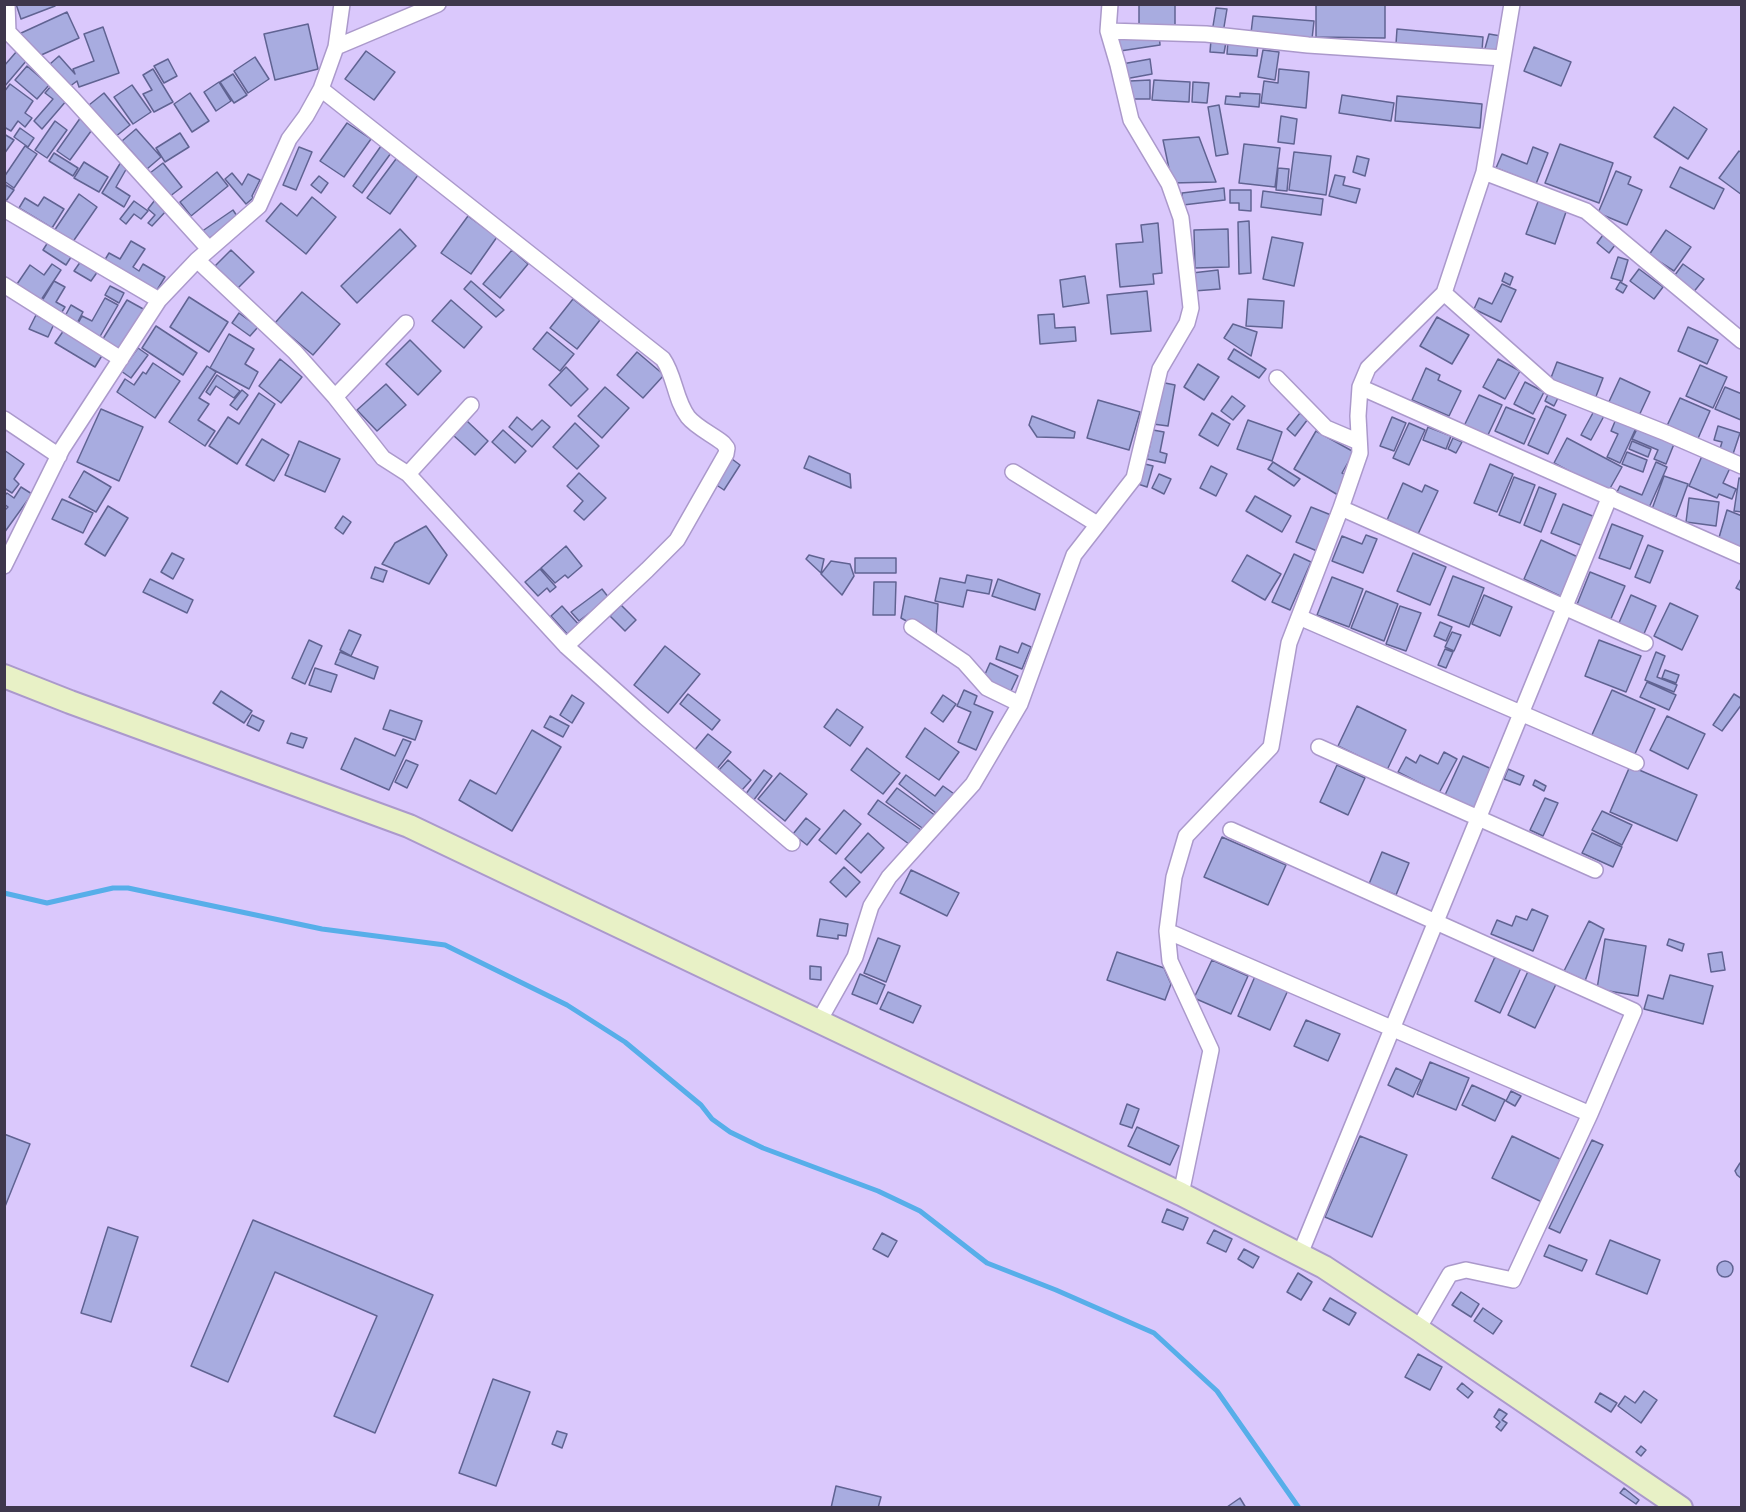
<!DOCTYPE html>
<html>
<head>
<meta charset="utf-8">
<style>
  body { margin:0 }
  #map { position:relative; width:1746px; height:1512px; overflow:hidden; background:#dac8fc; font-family:Ubuntu,sans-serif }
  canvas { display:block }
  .frame { position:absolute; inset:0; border:6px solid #3e374c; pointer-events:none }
</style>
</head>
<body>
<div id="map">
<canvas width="1746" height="1512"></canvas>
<div class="frame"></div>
</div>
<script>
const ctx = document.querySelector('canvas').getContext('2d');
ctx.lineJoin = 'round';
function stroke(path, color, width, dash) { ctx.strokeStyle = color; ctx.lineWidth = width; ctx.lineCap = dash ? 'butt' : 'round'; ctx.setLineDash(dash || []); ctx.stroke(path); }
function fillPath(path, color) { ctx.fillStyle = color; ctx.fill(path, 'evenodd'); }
const stream = new Path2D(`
  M4,893l43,10 66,-15h15l194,41 123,16 122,60 58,37 76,63 11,14 18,13 33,16 115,43 42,20 67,52 69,27 98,43 63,58 82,117`);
const building = new Path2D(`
  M16,4h39v2l-34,13z
  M1139,4l36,1v24h-36z
  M1316,4h69v34l-69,-1z
  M1216,8l11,1 -4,24 -11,-1z
  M67,12l12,26 -40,18 -20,-22z
  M1253,16l61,5 -2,18 -61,-6z
  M308,24l10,45 -43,11 -11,-46z
  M103,27l16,46 -40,14 -2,-6 -8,6 -19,-23 9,-8 16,18 -2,-5 21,-8 -10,-27z
  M1397,29l86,8 -1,14 -86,-7z
  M1159,33l1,12 -40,6 -2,-12z
  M1489,34l12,2 -4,19 -13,-3z
  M1211,40l15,2 -2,11 -14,-1z
  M1228,41l30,2 -1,13 -30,-2z
  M1534,47l37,15 -10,24 -37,-15z
  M1263,50l16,2 -4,28 -17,-3z
  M17,51l10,9 -23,27v-21z
  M366,51l29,21 -21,28 -29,-21z
  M255,57l14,22 -21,14 -14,-22z
  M168,59l9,17 -13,7 -10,-17z
  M1150,59l2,15 -27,5 -3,-15z
  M27,66l22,19 -12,14 -22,-19z
  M153,69l20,33 -19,10 -11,-18 9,-4 -9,-15z
  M1279,69l30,3 -3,36 -45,-5 3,-22 14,2z
  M233,74l14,21 -13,8 -14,-21z
  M1150,80v19h-20v-18z
  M1154,80l36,2 -1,20 -37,-2z
  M219,82l12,19 -15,10 -12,-19z
  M1193,82l16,1 -2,20 -15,-1z
  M10,84l23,17 -8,12 7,5 -7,9 -7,-6 -7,10 -7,-4v-35z
  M132,85l19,27 -18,12 -19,-27z
  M51,86l16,14 -25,29 -8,-8 19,-22 -8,-6z
  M104,93l26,32 -15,12 -26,-32z
  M190,93l19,28 -17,11 -18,-28z
  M1240,93l20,1 -1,13 -34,-3 1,-8 14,1z
  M1342,95l52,8 -3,18 -52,-8z
  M1397,96l85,8 -2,24 -85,-7z
  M1219,105l9,49 -12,2 -8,-49z
  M1674,107l33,22 -19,30 -34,-22z
  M1281,116l16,3 -3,25 -16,-2z
  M81,117l13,10 -24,33 -13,-9z
  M55,121l12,9 -20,28 -12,-8z
  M347,123l24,16 -27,38 -24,-16z
  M20,128l14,10 -6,9 -14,-10z
  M136,129l25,28 -14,12 -25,-28z
  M180,133l9,14 -24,15 -9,-14z
  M4,134l10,6 -10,14z
  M1199,137l17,45 -44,1 -9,-43z
  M1244,144l36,4 -5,39 -36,-4z
  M1560,144l53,19 -14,40 -54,-20z
  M25,146l12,8 -23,34 -10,-7v-4z
  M381,146l10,7 -29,40 -9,-7z
  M299,147l13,5 -16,38 -13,-5z
  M1533,147l15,6 -12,31 -40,-16 6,-14 25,10z
  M1739,151l3,2v42l-23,-17z
  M1294,152l37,4 -5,39 -37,-5z
  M54,153l24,15 -5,8 -24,-15z
  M1357,156l12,3 -4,17 -12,-4z
  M396,159l22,16 -28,39 -23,-16z
  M84,162l24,15 -9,15 -25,-14z
  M121,162l7,4 -12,21 14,9 -6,11 -22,-14z
  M163,163l19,24 -13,10 -19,-24z
  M1680,167l44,22 -10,20 -44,-22z
  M1278,168l11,1 -2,22 -11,-1z
  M1616,171l15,6 -3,7 14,6 -15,35 -29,-12z
  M217,172l11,14 -37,30 -11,-14z
  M232,173l10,12 6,-11 12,6 -8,16 1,2 -7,6 -21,-25z
  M1335,175l10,2 -2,8 17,4 -4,14 -27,-7z
  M319,176l9,7 -7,10 -10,-8z
  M6,185l8,5 -8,11 -2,-1z
  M1224,188l1,12 -42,5 -1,-12z
  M1230,190h21v21l-12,-1v-7h-9z
  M1263,191l60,8 -2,16 -60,-8z
  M79,194l18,13 -25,36 -18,-12z
  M44,197l20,12 -12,19 -33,-20 6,-10 13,8z
  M312,197l24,20 -30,37 -40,-33 15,-18 16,13z
  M1539,199l28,10 -12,35 -29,-10z
  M155,200l12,10 -15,16 -4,-3 7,-8 -7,-6z
  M134,201l14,10 -7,8 -7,-5 -8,10 -6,-5z
  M233,210l6,9 -35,23 -6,-8z
  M468,216l29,21 -26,37 -30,-21z
  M1249,221l2,52 -12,1 -1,-52z
  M1158,223l4,50 -9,1 1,10 -34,3 -4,-43 27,-2 -2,-17z
  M400,229l16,17 -59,57 -16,-17z
  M1228,229l1,38 -34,1 -1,-38z
  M1666,230l25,17 -17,24 -25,-16z
  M1603,235l12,10 -6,8 -12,-10z
  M1272,237l31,6 -9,43 -31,-7z
  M50,239l23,15 -7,11 -23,-15z
  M131,241l14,8 -12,18 6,4 4,-7 22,13 -11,18 -51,-32 6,-10 11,6z
  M231,250l23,22 -16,16 -23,-22z
  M512,250l16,14 -28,34 -17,-14z
  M1618,257l10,3 -6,21 -11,-3z
  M81,261l17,10 -7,10 -17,-10z
  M52,264l9,6 -22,33 -24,-16 15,-22 14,10z
  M1683,264l21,15 -12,15 -20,-15z
  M1639,269l24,18 -9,12 -24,-18z
  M1218,270l2,19 -26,2 -2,-18z
  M1505,273l8,4 -3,8 -8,-4z
  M1085,276l4,27 -26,4 -3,-27z
  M54,281l11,6 -9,15 9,5 -5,8 -20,-11z
  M471,281l33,29 -8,7 -32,-28z
  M1620,282l7,4 -4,7 -7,-4z
  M1502,284l14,6 -15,32 -27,-13 5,-11 13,6z
  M110,286l14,7 -5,10 -14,-8z
  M1147,291l4,40 -40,3 -4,-39z
  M302,292l38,32 -27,31 -38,-32z
  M189,297l39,25 -19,30 -39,-25z
  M105,298l13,7 -20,35 -22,-13 6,-11 10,5z
  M573,299l27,21 -23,29 -27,-21z
  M1248,299l36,2 -2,27 -36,-2z
  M127,300l18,10 -27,43 -17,-11z
  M451,300l31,27 -18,21 -32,-27z
  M71,305l12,7 -8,15 -12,-7z
  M239,313l19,14 -8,9 -18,-13z
  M1054,314l1,14 20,-1 1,14 -36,3 -2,-29z
  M36,315l18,9 -6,13 -19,-8z
  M1437,317l32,18 -17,29 -32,-18z
  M1233,324l24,8 -6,24 -27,-18z
  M156,326l41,27 -14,22 -41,-27z
  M1688,327l30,13 -11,24 -29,-13z
  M64,330l39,24 -8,13 -40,-24z
  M547,332l27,22 -14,17 -27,-22z
  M229,334l25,15 -9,15 13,8 -9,17 -39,-21z
  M410,340l31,31 -23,24 -32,-31z
  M138,348l10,7 -17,23 -10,-7z
  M1234,349l32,20 -7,9 -31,-19z
  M637,352l27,23 -21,23 -26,-23z
  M280,359l22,18 -21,26 -22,-17z
  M1498,359l22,12 -15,28 -22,-12z
  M1557,362l46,16 -8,21 -46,-16z
  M153,363l27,18 -25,37 -38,-26 8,-13 9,6 9,-13 3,2z
  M1198,364l21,13 -15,23 -20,-13z
  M1700,365l27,12 -14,31 -27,-12z
  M207,366l9,6 -17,26 10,6 -11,16 17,11 -10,15 -36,-24z
  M566,367l22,22 -17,17 -22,-21z
  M1426,368l14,7 -2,5 23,11 -12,25 -37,-16z
  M217,375l23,16 -6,7 -18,-12 -6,9 -4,-3z
  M1620,378l30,14 -13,28 -30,-14z
  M1160,382l15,3 -7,41 -15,-2z
  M1525,382l19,10 -11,22 -19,-10z
  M386,384l20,21 -29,26 -20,-21z
  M605,387l24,21 -27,30 -24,-22z
  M1725,387l17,7 -1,26 -26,-11z
  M242,390l6,5 -11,15 -7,-5z
  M1549,392l10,4 -5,10 -9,-5z
  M259,393l16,11 -38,60 -28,-18 19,-29 11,7z
  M1479,395l23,10 -15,32 -23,-11z
  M1232,396l13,10 -12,14 -12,-9z
  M1680,398l30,13 -14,32 -31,-13z
  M1098,400l42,12 -11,38 -42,-12z
  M1546,406l20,9 -18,39 -20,-9z
  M1506,407l29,12 -11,25 -29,-13z
  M101,409l42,18 -24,54 -42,-19z
  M1594,411l10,5 -13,24 -10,-5z
  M1212,413l18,11 -12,22 -19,-11z
  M1300,413l8,6 -13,17 -8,-7z
  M1032,416l43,16 -1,6 -37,-1 -8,-12z
  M517,417l15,13 10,-10 8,7 -18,20 -23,-20z
  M1392,417l14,6 -12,28 -14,-5z
  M1616,419l20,9 -16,35 -13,-6 11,-23 -7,-3z
  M1248,420l34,12 -10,29 -35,-12z
  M467,421l21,20 -13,14 -22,-20z
  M575,423l24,23 -22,23 -24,-22z
  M1409,423l16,7 -16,35 -16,-7z
  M1718,426l22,7 -8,24 -13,-5 3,-10 -8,-2z
  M1428,427l23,9 -5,13 -23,-9z
  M1637,429l37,15 -8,20 -12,-5 4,-9 -26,-11z
  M503,430l23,21 -11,12 -23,-21z
  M1153,430l11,2 -4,20 7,2 -2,9 -18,-4z
  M1316,431l38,21 -12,21 6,3 -10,19 -44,-26z
  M1453,438l9,4 -6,11 -8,-4z
  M1567,438l55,29 -14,25 -54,-29z
  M262,439l27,16 -15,26 -28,-16z
  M299,441l41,18 -15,33 -40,-17z
  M1632,441l19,8 -3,8 -19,-8z
  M4,450l20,14 -10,15 5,5 -7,9 -8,-5z
  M1627,452l20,8 -4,12 -21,-8z
  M809,456l41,18 1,14 -47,-20z
  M1702,456l28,12 -7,15 13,6 -4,10 -13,-5 -2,4 -28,-12z
  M732,459l8,6 -16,25 -9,-6z
  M1273,462l27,17 -6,7 -26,-17z
  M1656,462l11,5 -19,43 -33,-14 5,-10 22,9z
  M1145,464l8,2 -6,21 -9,-3z
  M1490,464l23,10 -16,38 -23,-9z
  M1211,466l16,8 -11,22 -16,-8z
  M84,471l27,16 -15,25 -27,-15z
  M579,473l27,25 -22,22 -10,-9 9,-10 -16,-15z
  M1159,474l12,5 -7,15 -12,-6z
  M1664,476l24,8 -12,33 -24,-8z
  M1514,477l21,8 -15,38 -21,-8z
  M1739,478l3,1v33l-8,-1z
  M1403,483l19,9 3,-7 13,6 -20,43 -31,-14z
  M21,487l11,7 -28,39v-22l4,-4 -4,-3v-8l3,-3 7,5z
  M1539,487l17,7 -15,38 -17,-7z
  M1255,496l36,20 -9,16 -36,-21z
  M1689,498l30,4 -3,24 -30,-4z
  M62,499l31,14 -10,20 -31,-14z
  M1563,504l32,13 -12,29 -32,-13z
  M108,506l20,12 -23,38 -20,-12z
  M1311,507l20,8 -14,36 -21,-9z
  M1727,510l15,6v36l-24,-11z
  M343,516l8,6 -8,12 -8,-6z
  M1612,524l31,12 -13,33 -31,-11z
  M426,526l21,29 -18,29 -47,-20 13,-21z
  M1366,535l11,4 -14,34 -31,-12 10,-25 20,8z
  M1541,540l39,18 -18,39 -38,-18z
  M1648,545l15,6 -13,32 -15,-6z
  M566,546l16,20 -14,12 -3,-3 -10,8 -14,-15z
  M172,553l12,6 -11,20 -12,-7z
  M1413,553l33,14 -16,38 -33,-14z
  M1294,554l17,8 -21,48 -18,-8z
  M809,555l15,4 -3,14 -15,-14z
  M1247,555l34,19 -16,26 -33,-19z
  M855,558h41v15h-41z
  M831,561l19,3 4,12 -12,19 -21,-21z
  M375,567l12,4 -4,11 -12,-4z
  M540,569l16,18 -6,5 -3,-4 -9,8 -13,-14z
  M1590,572l35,14 -15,35 -34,-14z
  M967,575l25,5 -3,14 -22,-4 -4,17 -28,-6 5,-23 25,5z
  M1453,576l31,12 -15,39 -31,-12z
  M1332,577l31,12 -14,38 -32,-12z
  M1742,577v14l-6,-3z
  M150,579l43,21 -6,13 -44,-21z
  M998,579l42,15 -5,16 -43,-14z
  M874,582h22l-1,33h-22z
  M602,589l7,9 -30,23 -8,-9z
  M1366,591l32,13 -14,37 -33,-13z
  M1484,595l28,12 -12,29 -28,-12z
  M1631,595l25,11 -13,30 -25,-11z
  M905,596l33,8 -2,33 -35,-19z
  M1670,603l28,13 -16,34 -28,-14z
  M621,605l15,15 -11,11 -15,-15z
  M562,606l18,20 -11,10 -18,-20z
  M1400,606l21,7 -15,38 -20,-7z
  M1440,622l12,5 -6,14 -12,-5z
  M349,630l12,5 -10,21 -11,-6z
  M1452,632l9,3 -7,16 -9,-4z
  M309,640l13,6 -17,38 -13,-6z
  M1599,640l42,16 -15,36 -41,-16z
  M1022,643l9,4 -9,22 -26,-10 4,-13 18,7z
  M665,646l35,28 -32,39 -34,-28z
  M1445,649l8,3 -7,16 -8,-3z
  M340,652l38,15 -4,12 -39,-15z
  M1656,652l9,4 -8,21 20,8 -3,7 -29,-12z
  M990,663l28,13 -8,17 -28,-12z
  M315,668l22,7 -6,17 -22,-7z
  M1665,670l14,5 -3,8 -14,-5z
  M1647,682l29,13 -7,15 -29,-13z
  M964,690l13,6 -3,8 19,8 -17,38 -18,-8 13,-30 -14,-6z
  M1612,690l43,19 -21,47 -43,-19z
  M221,691l31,20 -8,12 -31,-20z
  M688,694l32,26 -8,10 -32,-26z
  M1734,694l8,5v5l-20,27 -9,-6z
  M572,695l12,8 -12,20 -12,-8z
  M943,695l13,9 -13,18 -12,-9z
  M1357,706l49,24 -19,40 -49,-24z
  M837,709l26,18 -13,19 -26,-19z
  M390,710l32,11 -7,19 -32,-11z
  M252,715l12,6 -5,10 -12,-6z
  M550,716l19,10 -6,11 -19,-10z
  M1667,716l38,18 -17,35 -38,-19z
  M925,728l34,24 -20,28 -33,-23z
  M532,730l29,17 -49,84 -53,-31 11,-20 26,14z
  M291,733l16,5 -4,10 -16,-5z
  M708,734l23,18 -15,18 -23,-18z
  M355,738l40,18 8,-17 8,3 -22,48 -48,-21z
  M867,748l33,25 -17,21 -32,-24z
  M1444,752l13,7 -18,34 -41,-21 8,-15 10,6 4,-8 18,9z
  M1463,756l33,15 -18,39 -33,-15z
  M406,760l12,5 -11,23 -12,-6z
  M728,760l23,20 -9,10 -23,-20z
  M1337,765l28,13 -17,37 -28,-13z
  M1630,766l67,29 -20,46 -67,-29z
  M1508,769l16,7 -4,9 -16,-6z
  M764,770l8,6 -19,25 -8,-6z
  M780,773l27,21 -22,27 -27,-22z
  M906,775l29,21 8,-10 14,10 -16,21 -42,-33z
  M1535,780l11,6 -2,5 -11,-6z
  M897,788l39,28 -11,14 -39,-28z
  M1545,798l13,5 -15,33 -13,-6z
  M878,800l46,32 -11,15 -45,-33z
  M844,810l17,14 -25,30 -17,-14z
  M1602,811l30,14 -10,20 -30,-15z
  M806,818l14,11 -13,16 -14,-11z
  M868,833l16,15 -23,25 -16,-14z
  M1592,833l30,14 -9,20 -31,-14z
  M1222,837l64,28 -18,40 -64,-28z
  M1382,852l27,11 -13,32 -27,-11z
  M844,867l16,15 -14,15 -16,-15z
  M911,870l48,23 -12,23 -47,-23z
  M1532,909l16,7 -15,35 -42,-17 6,-14 15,6 4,-10 11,4z
  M820,919l28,5 -2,12 -8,-1v4l-21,-3z
  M1589,921l15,8 -19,52 -21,-10z
  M878,938l22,8 -14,36 -22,-9z
  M1605,939l41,7 -8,50 -41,-7z
  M1669,939l15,5 -2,7 -15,-6z
  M1117,952l47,16 7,16 -6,16 -58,-20z
  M1722,952l3,18 -14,2 -3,-18z
  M1495,957l26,11 -21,45 -25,-12z
  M1212,960l36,16 -17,38 -37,-16z
  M810,966l11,1v13l-11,-1z
  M1530,967l28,13 -23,48 -27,-13z
  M860,974l25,11 -8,19 -25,-10z
  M1256,974l33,14 -19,42 -32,-14z
  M1670,975l43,11 -10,38 -59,-15 4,-14 15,4z
  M888,992l33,14 -8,17 -33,-14z
  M1306,1020l34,14 -12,27 -34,-15z
  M1430,1062l39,16 -13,32 -39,-16z
  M1396,1068l25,12 -8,17 -25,-12z
  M1472,1085l33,15 -10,21 -33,-16z
  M1511,1091l10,5 -6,10 -9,-5z
  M1127,1104l12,5 -7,19 -12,-4z
  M1137,1127l42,19 -9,19 -42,-19z
  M4,1134l26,10 -26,65z
  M1360,1136l47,19 -35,82 -47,-20z
  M1512,1136l52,25 -20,42 -52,-25z
  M1592,1140l11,5 -43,88 -11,-5z
  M1740,1163h2v16l-5,-4 -2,-4z
  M1167,1209l21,9 -5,12 -21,-8z
  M253,1220l180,75 -58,138 -41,-17 43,-100 -102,-44 -47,110 -37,-16z
  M108,1227l30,10 -27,85 -30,-9z
  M1214,1230l18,9 -6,13 -19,-9z
  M882,1233l15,8 -9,16 -15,-8z
  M1610,1240l50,20 -13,34 -51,-20z
  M1549,1245l38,15 -5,11 -38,-15z
  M1244,1249l15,8 -6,11 -15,-9z
  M1717 1269a8 8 0 1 1 16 0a8 8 0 1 1-16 0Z
  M1298,1273l14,9 -11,18 -14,-8z
  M1461,1292l18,12 -8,13 -19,-12z
  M1330,1298l26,15 -7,12 -26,-15z
  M1483,1308l19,13 -9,13 -19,-13z
  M1418,1354l24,13 -12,23 -25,-13z
  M493,1379l37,13 -34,94 -37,-13z
  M1462,1383l11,9 -5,6 -11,-9z
  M1644,1391l13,9 -16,23 -23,-17 7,-10 10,7z
  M1600,1393l17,10 -6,9 -16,-10z
  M1499,1409l8,5 -5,6 5,3 -6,8 -5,-4 4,-5 -6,-5z
  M557,1431l10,3 -5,14 -10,-4z
  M1641,1446l5,4 -5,6 -5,-4z
  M836,1486l45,11 -3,11h-47z
  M1624,1488l15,12 -3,4 -16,-11z
  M1240,1498l6,10h-19v-1z`);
const street = new Path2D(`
  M7,4l1,28 65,67 136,150
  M1108,31l98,3 102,11 195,13
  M336,47l102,-43
  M321,89l342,270c12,17 12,41 25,58 8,10 25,18 35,26l4,5 -1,6 -49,86 -30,30 -81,76
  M1484,172l102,39 156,130
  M4,209l155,91
  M197,260l98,92 40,45 48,61 25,16 158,172 79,71 147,126
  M4,285l117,74
  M1444,293l106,94 116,46 76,33
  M1277,378l49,50 33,14
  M1360,387l382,169
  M335,397l71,-74
  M4,419l55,37
  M1013,472l84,52
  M408,474l63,-69
  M1341,508l304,135
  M4,566l58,-117 97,-149 38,-40 62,-54 30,-67 17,-23 15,-27 15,-42 6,-43
  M1299,617l337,146
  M912,627l52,35 23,26 33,16
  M1319,747l276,123
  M1231,830l403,181 -44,103 -77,166 -47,-10 -16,4 -32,55
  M1167,931l423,183
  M819,1021l36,-64 16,-51 18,-29 84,-93 47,-80 54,-149 60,-77 26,-109 27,-46 4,-15 -10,-90 -12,-34 -38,-64 -13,-55 -10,-34 2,-27
  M1181,1194l30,-144 -41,-89 -3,-30 7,-54 12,-41 85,-89 18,-104 52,-135 19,-55 -2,-37 2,-29 8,-19 76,-75 40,-121 28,-168
  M1300,1254l310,-758`);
const secondary = new Path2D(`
  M4,676l66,26 339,124 772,368 143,73 94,62 263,179`);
stroke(stream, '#57aee9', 5);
fillPath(building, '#a8ace0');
stroke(building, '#606392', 1.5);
stroke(street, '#ab99cb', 18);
stroke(secondary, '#ab99cb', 26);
stroke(street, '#fff', 15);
stroke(secondary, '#e8f1c6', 22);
</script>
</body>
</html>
